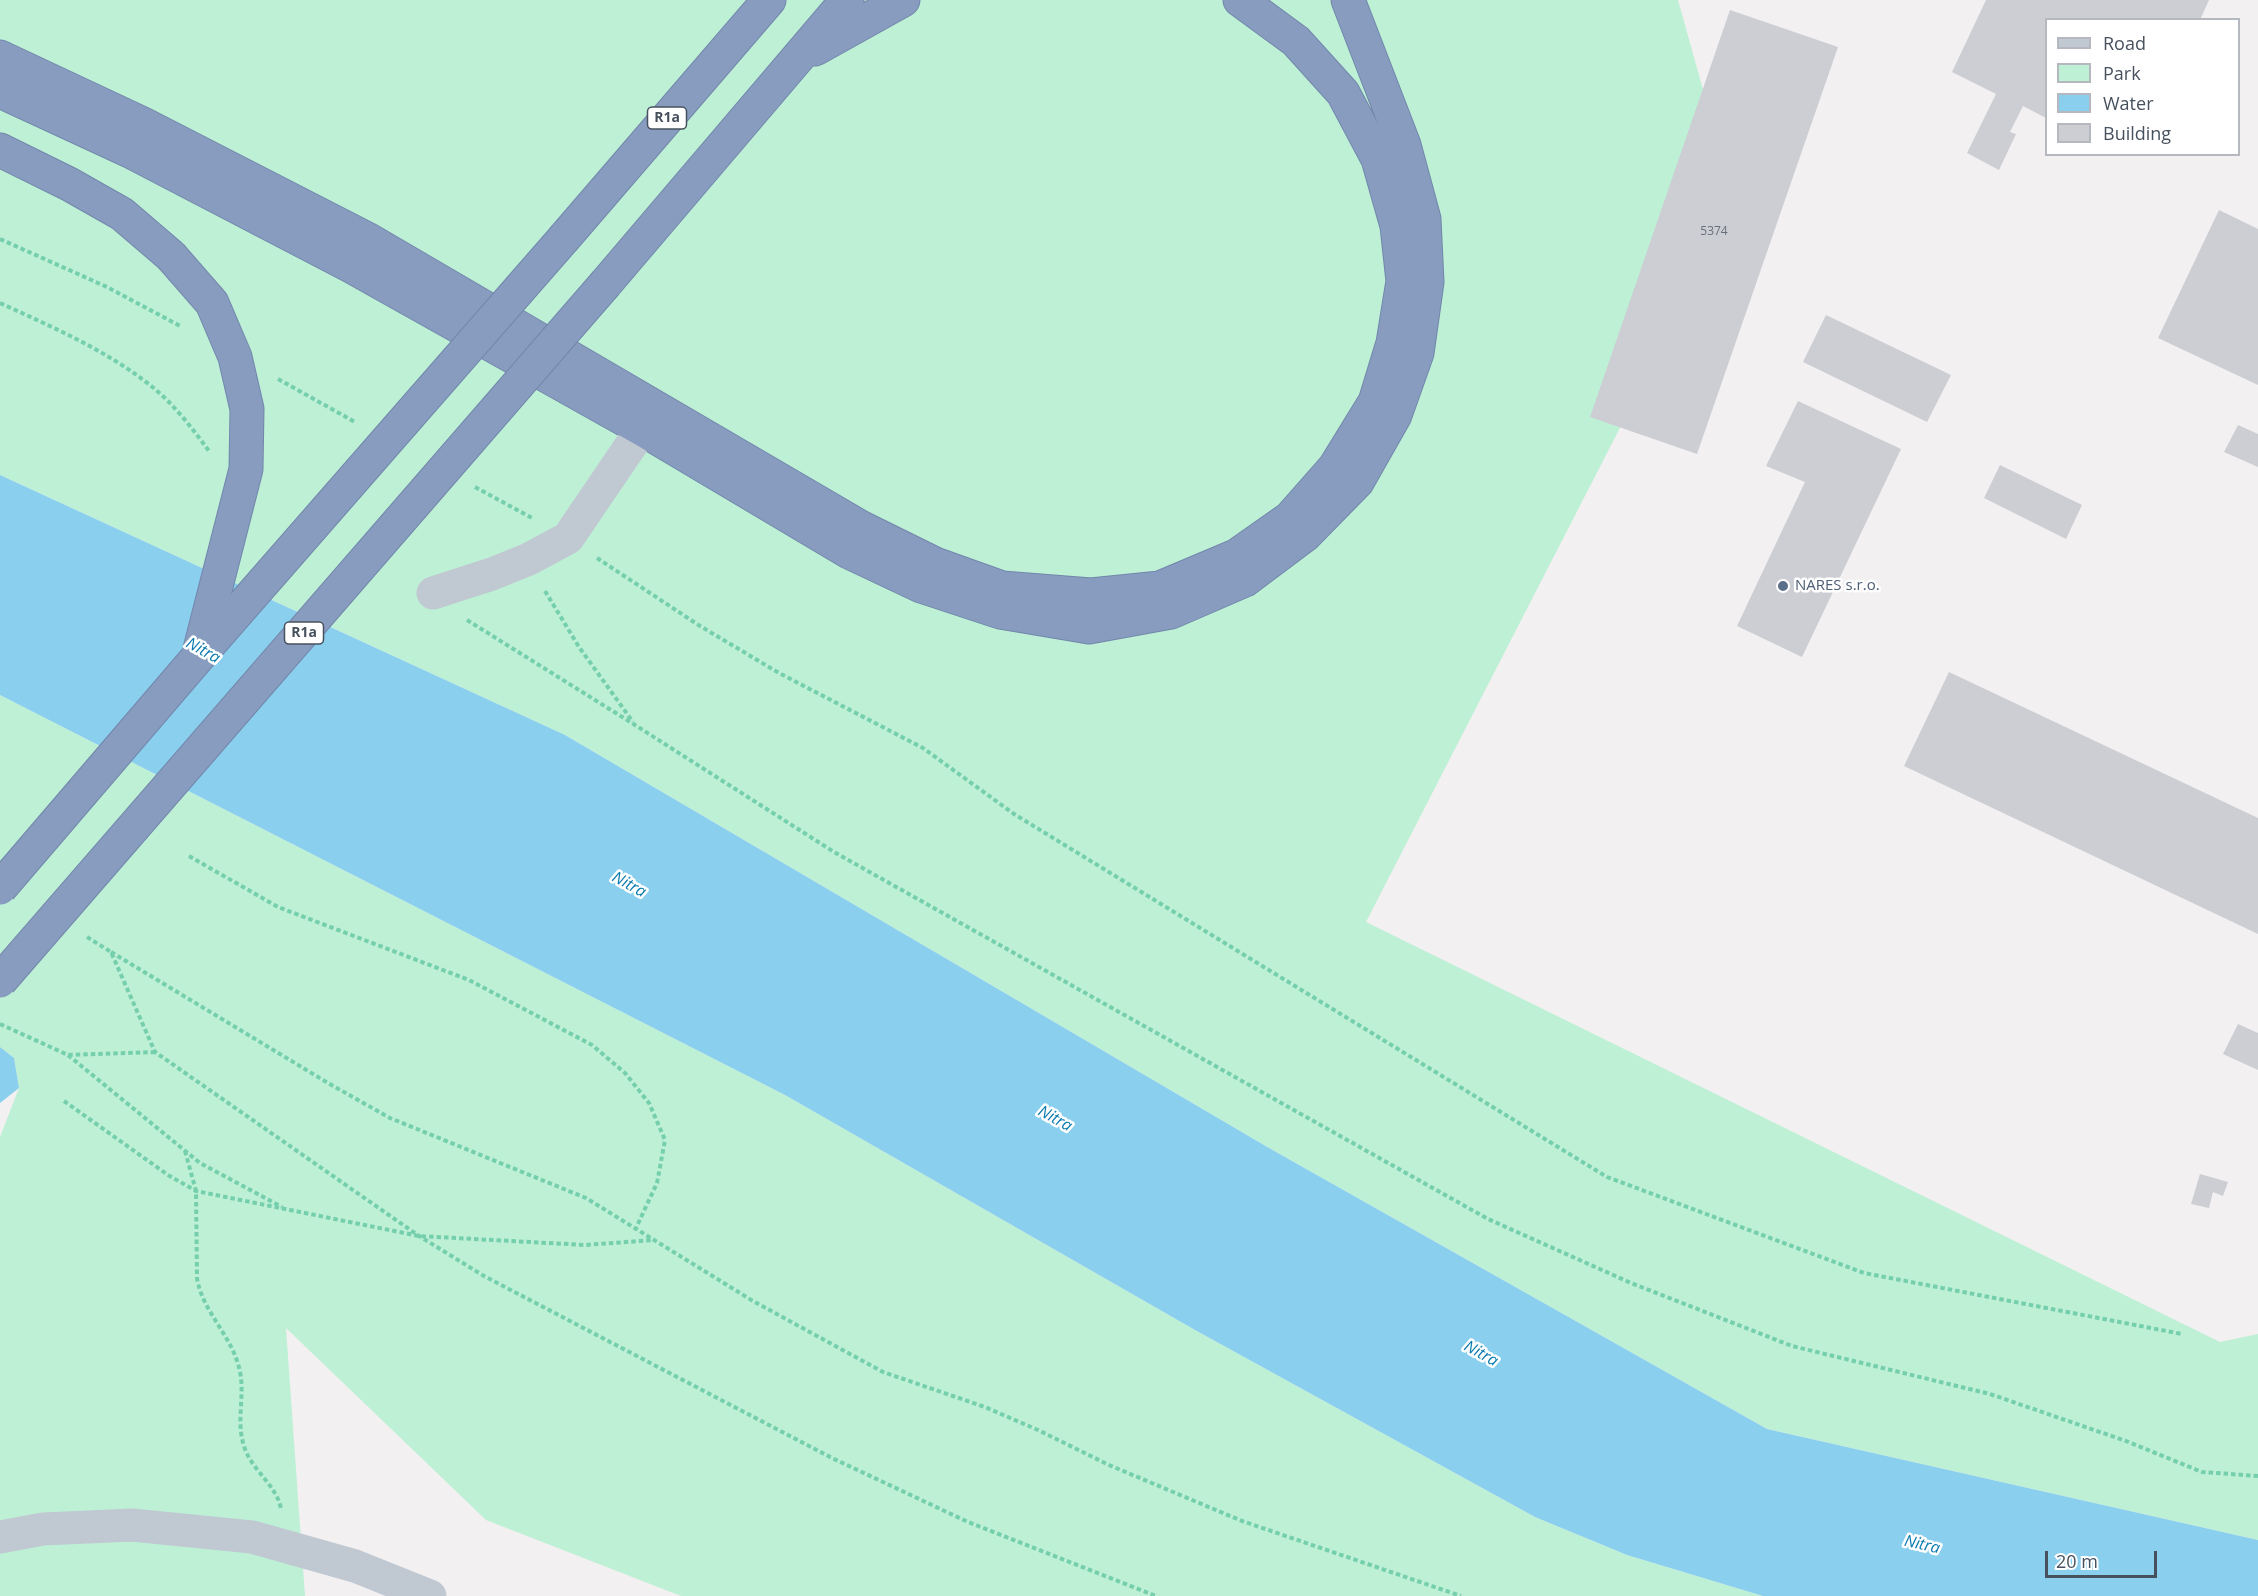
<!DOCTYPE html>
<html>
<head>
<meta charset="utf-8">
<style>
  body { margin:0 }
  #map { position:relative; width:2258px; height:1596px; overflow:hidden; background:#f2f0f0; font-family:"Open Sans",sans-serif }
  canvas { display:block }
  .legend { position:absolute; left:2045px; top:18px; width:195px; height:138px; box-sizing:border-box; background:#fff; border:2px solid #b5b9bf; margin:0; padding:8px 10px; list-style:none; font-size:18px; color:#47515e }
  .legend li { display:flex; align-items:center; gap:12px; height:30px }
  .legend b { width:30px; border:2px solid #b5b9bf }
  .scale { position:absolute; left:2045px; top:1551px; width:112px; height:27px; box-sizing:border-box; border:3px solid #47515e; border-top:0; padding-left:8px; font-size:18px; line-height:21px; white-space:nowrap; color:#47515e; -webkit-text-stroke:4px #fff; paint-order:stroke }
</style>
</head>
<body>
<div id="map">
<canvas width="2258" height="1596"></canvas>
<ul class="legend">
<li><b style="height:8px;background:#c0c8d2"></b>Road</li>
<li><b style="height:16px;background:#bef0d6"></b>Park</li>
<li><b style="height:16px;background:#8acfee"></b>Water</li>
<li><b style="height:16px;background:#ccced4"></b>Building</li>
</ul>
<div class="scale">20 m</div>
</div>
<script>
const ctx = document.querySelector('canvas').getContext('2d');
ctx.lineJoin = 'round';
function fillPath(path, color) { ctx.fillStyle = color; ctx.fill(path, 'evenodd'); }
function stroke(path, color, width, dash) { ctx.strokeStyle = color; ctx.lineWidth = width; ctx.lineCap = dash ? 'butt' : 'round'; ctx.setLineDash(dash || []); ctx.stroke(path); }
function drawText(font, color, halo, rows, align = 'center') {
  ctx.font = font + ' "Open Sans",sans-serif'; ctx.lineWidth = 5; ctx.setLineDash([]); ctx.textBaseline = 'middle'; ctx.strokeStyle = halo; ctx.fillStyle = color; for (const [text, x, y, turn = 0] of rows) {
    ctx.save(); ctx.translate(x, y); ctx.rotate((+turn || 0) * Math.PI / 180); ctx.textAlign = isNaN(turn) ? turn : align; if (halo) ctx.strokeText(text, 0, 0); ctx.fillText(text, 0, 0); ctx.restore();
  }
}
const green = new Path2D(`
  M0,0h1678l57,204 -369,718 854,420 38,-8v206l-491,-111 -498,-281 -704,-413 -565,-260z
  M0,695l785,400 410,235 340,187 92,38 136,41h-1082l-195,-76 -200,-192 19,268h-305v-459l19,-49 -5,-30 -14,-11z`);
const water = new Path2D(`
  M0,475l565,260 704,413 498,281 491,111v56h-495l-136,-41 -92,-38 -340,-187 -410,-235 -785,-400z
  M0,1047l14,11 5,30 -19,15z`);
const building = new Path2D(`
  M1986,0h223l-9,20h-154v98l-23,-12 -13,26 6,2 -17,36 -32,-17 29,-59 -44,-22z
  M1730,10l108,37 -141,407 -107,-37z
  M2219,210l39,19v156l-100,-47z
  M1826,315l125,60 -24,47 -124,-60z
  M1798,401l103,48 -99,208 -65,-31 68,-144 -39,-16z
  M2238,425l20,9v33l-34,-15z
  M2000,465l82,40 -16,34 -82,-41z
  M1949,672l309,146v116l-354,-168z
  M2238,1024l20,9v37l-35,-16z
  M2200,1174l28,8 -5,14 -10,-4 -4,16 -18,-4z`);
const path = new Path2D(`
  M0,239l107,48 75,40
  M0,303c52,24 104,46 150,82 23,18 42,43 59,66
  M278,379l77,43
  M475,487l57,31
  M597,558l103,68 79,47 144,75 91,66 593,363 257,96 318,61
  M545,591l34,56 54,75
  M467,620l168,105 199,127 654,367 143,64 161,63 198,48 136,47 76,31 56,4
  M189,856l89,51 191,73 123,65 33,28 24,30 16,37 -8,43 -21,45
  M87,937l24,15 44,100 264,184 65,40 348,182 136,64 188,74
  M111,952l217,131 62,35 196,80 167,103 130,71 102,35 53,23 71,35 133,56 219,75
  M0,1024l68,31 87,-3
  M68,1055l132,108 82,44
  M64,1101l104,74 28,16 223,45 166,9 69,-5
  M185,1151l11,40 1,87c5,32 32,55 41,86 9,27 -3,55 6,82 7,24 33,39 37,63`);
const minor = new Path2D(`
  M433,593l59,-19 37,-15 39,-21 74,-109
  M0,1537l43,-8 89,-4 120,12 103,29 75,30`);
const highway = new Path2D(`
  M815,49l88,-49
  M0,57l143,67 226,116 493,288 73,36 67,24 89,7 69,-7 76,-32 54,-38 45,-51 40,-65 18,-59 10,-62 -6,-55 -19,-67 -35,-66 -47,-52 -56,-41
  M0,91l130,60 221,115 291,163 207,123 72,34 79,26 89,15 82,-15 74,-32 60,-45 52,-53 38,-67 22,-62 10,-71 -3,-63 -20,-74 -56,-145
  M0,150l69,34 53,30 49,42
  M565,237l204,-237
  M606,283l241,-283`);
const highwayBridge = new Path2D(`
  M171,256l41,47 23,54 12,52 -1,60 -46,180
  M0,888l198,-231 367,-420
  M0,981l606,-698`);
const markers = [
  [1783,586,6,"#5c6f8a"]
];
const numberNames = [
  ["5374",1714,232]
];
const shields = [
  [667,118,39],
  [304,633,39]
];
const shieldNames = [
  ["R1a",667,118],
  ["R1a",304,633]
];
const serviceNames = [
  ["NARES s.r.o.",1795,586]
];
const waterNames = [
  ["Nitra",203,651,29],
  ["Nitra",629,885,29],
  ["Nitra",1055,1119,29],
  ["Nitra",1481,1354,29],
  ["Nitra",1922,1545,13]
];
fillPath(green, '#bef0d6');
fillPath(water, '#8acfee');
fillPath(building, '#ccced4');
stroke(highway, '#7287ab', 35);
stroke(path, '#75cfac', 4, [4.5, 3]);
stroke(minor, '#c0c8d2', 33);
stroke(highway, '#879cbf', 33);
stroke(highwayBridge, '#7287ab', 35, []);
stroke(highwayBridge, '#879cbf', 33);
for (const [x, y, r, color] of markers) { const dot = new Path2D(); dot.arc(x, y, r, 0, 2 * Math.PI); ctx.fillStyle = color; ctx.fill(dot); stroke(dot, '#fff', 2); }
drawText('12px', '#68707c', null, numberNames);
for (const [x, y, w] of shields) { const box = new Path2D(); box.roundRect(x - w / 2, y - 11, w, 22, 4.5); ctx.fillStyle = '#fff'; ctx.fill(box); stroke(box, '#47515e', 1.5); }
drawText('bold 14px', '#47515e', null, shieldNames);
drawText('15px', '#4e5e75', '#fff', serviceNames, 'left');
drawText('italic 16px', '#0a7bae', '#fff', waterNames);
</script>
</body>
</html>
